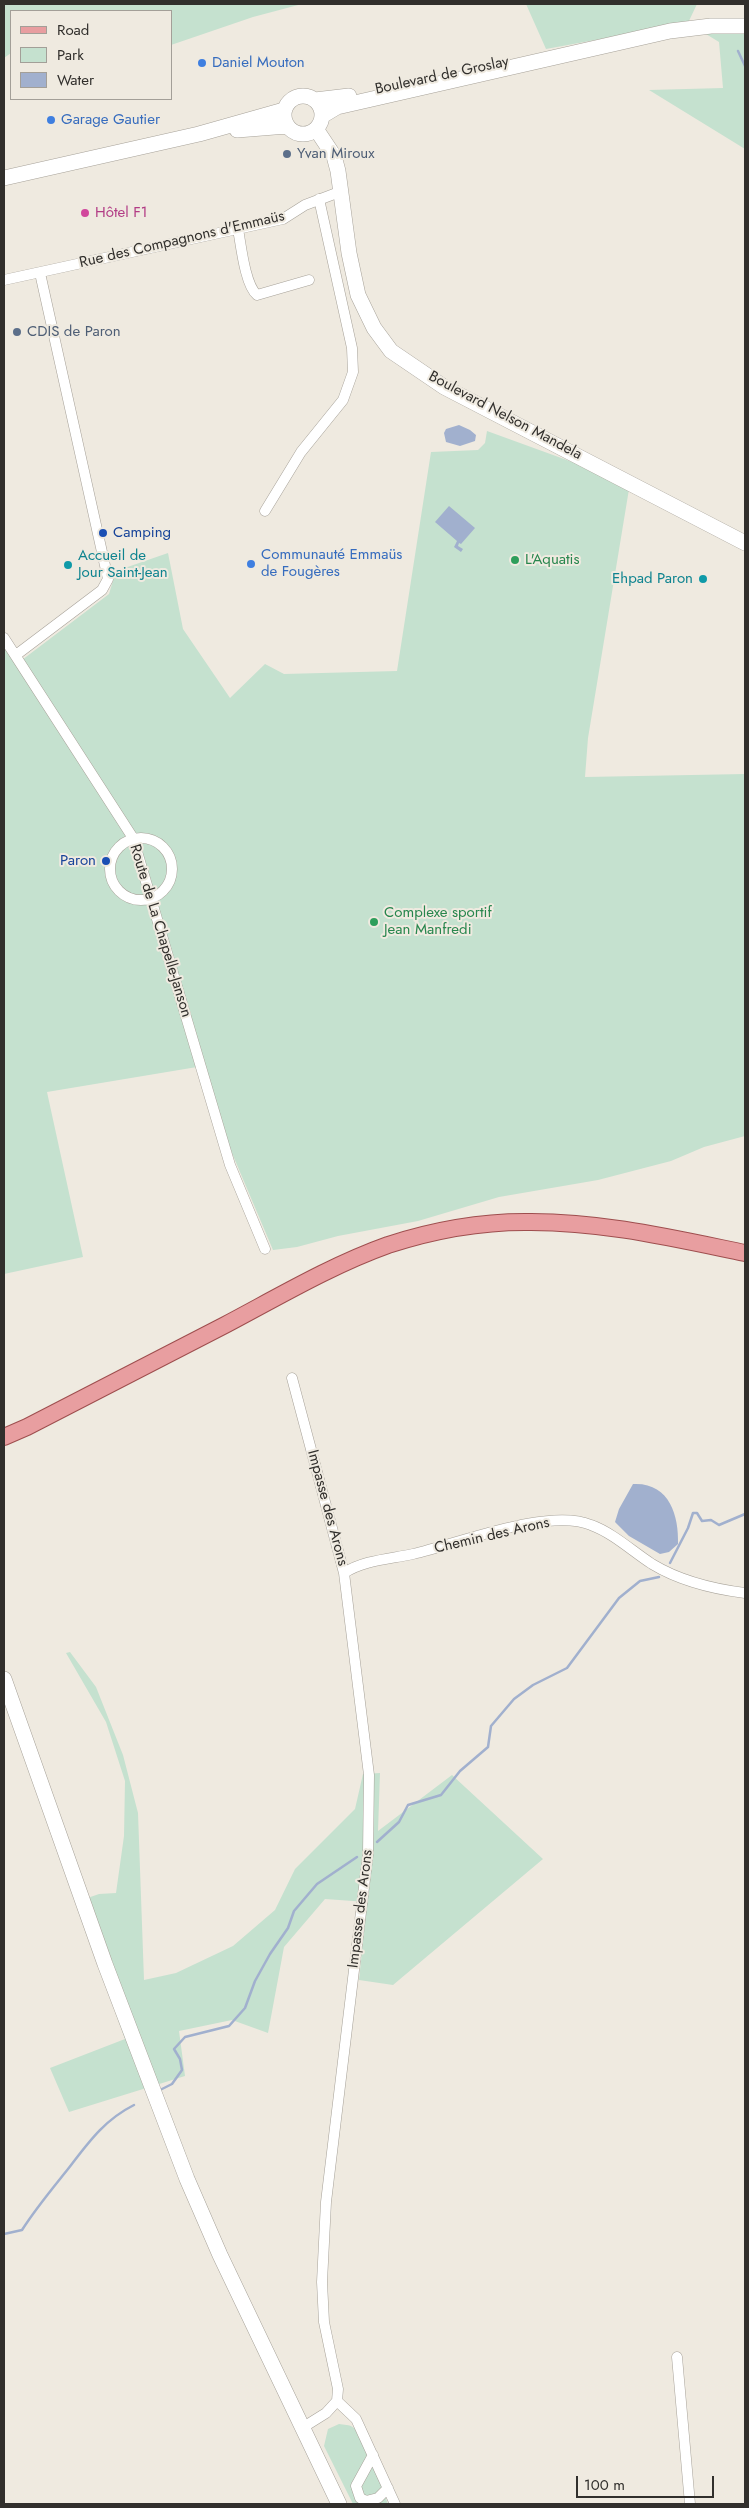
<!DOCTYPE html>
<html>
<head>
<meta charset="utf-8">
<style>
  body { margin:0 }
  #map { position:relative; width:749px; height:2508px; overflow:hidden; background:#efeae0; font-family:Jost,sans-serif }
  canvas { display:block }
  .frame { position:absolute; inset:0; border:5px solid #312f2c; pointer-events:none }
  .legend { position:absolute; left:10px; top:10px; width:162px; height:90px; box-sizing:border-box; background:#efeae0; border:1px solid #a39f98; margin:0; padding:6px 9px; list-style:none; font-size:15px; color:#312f2c }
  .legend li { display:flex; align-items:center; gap:10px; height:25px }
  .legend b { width:25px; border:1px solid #a39f98 }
  .scale { position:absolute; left:576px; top:2476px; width:138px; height:22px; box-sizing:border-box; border:2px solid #312f2c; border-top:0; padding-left:6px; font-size:15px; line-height:18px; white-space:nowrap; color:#312f2c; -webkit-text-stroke:4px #efeae0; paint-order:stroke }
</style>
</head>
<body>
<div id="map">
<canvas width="749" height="2508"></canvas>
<div class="frame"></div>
<ul class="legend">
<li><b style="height:6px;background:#e89ea0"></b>Road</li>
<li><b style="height:14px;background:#c5e1cf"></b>Park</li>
<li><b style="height:14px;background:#a1b0ce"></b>Water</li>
</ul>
<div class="scale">100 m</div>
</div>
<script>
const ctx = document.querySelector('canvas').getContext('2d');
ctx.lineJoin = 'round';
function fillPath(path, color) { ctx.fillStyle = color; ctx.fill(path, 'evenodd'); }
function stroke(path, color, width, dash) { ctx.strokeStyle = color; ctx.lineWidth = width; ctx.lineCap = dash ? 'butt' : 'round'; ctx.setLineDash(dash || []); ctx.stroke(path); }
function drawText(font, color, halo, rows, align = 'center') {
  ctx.font = font + ' Jost,sans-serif'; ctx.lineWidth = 4; ctx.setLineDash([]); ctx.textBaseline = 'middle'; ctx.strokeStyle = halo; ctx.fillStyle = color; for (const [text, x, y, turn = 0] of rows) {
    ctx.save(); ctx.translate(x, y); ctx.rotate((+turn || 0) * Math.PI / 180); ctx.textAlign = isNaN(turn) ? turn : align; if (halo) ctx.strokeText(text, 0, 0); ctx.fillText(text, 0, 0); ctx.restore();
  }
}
const green = new Path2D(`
  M4,4h298l-49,13 -82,28v-34h-160v42l-7,5z
  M526,4h171l-9,19h57v126l-96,-59 74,-2 -4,-46 -31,-19 -142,26z
  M487,431l143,52 -42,255 -3,39 160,-3v362l-41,11 -33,14 -73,19 -99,17 -81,24 -80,15 -41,11 -24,3 -44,-104 -26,-80 -156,26 36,165 -79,17v-631l14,20 91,-69 7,-23 52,-18 15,76 47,69 35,-34 19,10 113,-3 34,-219 47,-2 7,-7z
  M70,1652l26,35 27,68 15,58 6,167 32,-7 57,-27 42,-36 20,-41 60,-60 8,-35 17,-1 -2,58 74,-56 91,84 -150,126 -34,-5 8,-78 -42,-3 -41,48 -16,86 -36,-13 -53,11 6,45 -116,36 -19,-44 75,-29 -49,-137 23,-8 17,-1 8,-57 1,-55 -19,-59 -40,-69z
  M339,2424c5,1 10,0 15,4 13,14 27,57 34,76h-35l-29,-58 4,-17z`);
const water = new Path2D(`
  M459,425l11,5 6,5 -1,6 -15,5 -14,-4 -2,-9 2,-4z
  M449,506l26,22 -14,16 -2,-1 -1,3 5,3 -2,3 -7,-5 3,-6 -22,-19z
  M633,1484c36,-2 46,31 45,60l-9,8 -9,2 -31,-18 -14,-14 4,-13z`);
const stream = new Path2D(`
  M738,51l7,15
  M670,1563l18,-35 5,-15h4l5,8 9,-1 8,5 26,-11
  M377,1842l22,-20 9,-17 33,-10 19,-24 28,-24 3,-21 23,-27 19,-14 34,-17 52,-70 21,-17 19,-4
  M162,2089l10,-5 10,-14 -2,-11 -6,-10 11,-12 44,-11 16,-18 10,-27 15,-27 18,-26 6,-17 23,-27 40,-27
  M4,2234l18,-4c14,-22 30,-41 46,-61 20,-26 36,-49 66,-64`);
const street = new Path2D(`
  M238,229c3,16 7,56 19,66l52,-15
  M4,280l279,-61 22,-14 37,-14
  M265,511l36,-59 42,-52 10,-28 -1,-24 -33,-149
  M4,638l129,200 97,327 35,84
  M16,655l86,-65 6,-11 -68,-306
  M110 869a31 31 0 1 1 62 0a31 31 0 1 1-62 0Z
  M292,1378l52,195 25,202 -1,79 -42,348 -4,80 2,40 14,67 -1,12 -11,12 -24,15
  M344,1573c20,-13 46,-14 69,-19 45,-10 136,-47 178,-29 22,8 41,26 61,39 28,17 61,25 93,29
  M677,2357l13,147
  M337,2401l19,18 39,85
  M373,2455l-17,31 4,12 6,3 12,-3 10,-10`);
const secondary = new Path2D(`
  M284 115a19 19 0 1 1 38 0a19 19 0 1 1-38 0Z
  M315,100l34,-4
  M322,116l15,-9 333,-76 41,-5h34
  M316,129l18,27 4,15 11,82 9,42 16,33 17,23 53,36 301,156
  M237,130l50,-4
  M4,178l195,-44 85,-24
  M4,1679l101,285 82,215 33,76 119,249`);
const primary = new Path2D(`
  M4,1437l23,-10c66,-34 132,-68 198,-102 53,-28 107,-60 163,-80 43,-14 91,-23 137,-23 75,-1 147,16 220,31`);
const markers = [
  [202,63,5,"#3f7fe0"],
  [51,120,5,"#3f7fe0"],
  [287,154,5,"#5c6f8a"],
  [85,213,5,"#d1479c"],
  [17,332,5,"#5c6f8a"],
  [103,533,5,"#1a4fb4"],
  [515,560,5,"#2e9e5b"],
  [251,564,5,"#3f7fe0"],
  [68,565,5,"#0f9aa8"],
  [703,579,5,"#0f9aa8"],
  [106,861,5,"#1a4fb4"],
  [374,922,5,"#2e9e5b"]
];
const shopNames = [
  ["Daniel Mouton",212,63],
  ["Garage Gautier",61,120],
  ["Communauté Emmaüs",261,555],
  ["de Fougères",261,572]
];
const streetNames = [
  ["Boulevard de Groslay",442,76,-12],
  ["Rue des Compagnons d'Emmaüs",182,240,-13],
  ["Boulevard Nelson Mandela",505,416,28],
  ["Route de La Chapelle-Janson",160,931,73],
  ["Impasse des Arons",327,1508,75],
  ["Chemin des Arons",492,1536,-13],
  ["Impasse des Arons",361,1909,-83]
];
const serviceNames = [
  ["Yvan Miroux",297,154],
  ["CDIS de Paron",27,332]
];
const hotelNames = [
  ["Hôtel F1",95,213]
];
const transitNames = [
  ["Camping",113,533],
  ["Paron",96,861,"right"]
];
const cultureNames = [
  ["Accueil de",78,556],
  ["Jour Saint-Jean",78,573],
  ["Ehpad Paron",693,579,"right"]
];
const leisureNames = [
  ["L'Aquatis",525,560],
  ["Complexe sportif",384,913],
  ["Jean Manfredi",384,930]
];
fillPath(green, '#c5e1cf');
fillPath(water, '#a1b0ce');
stroke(stream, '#a1b0ce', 2.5);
stroke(street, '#a7a299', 11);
stroke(secondary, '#a7a299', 16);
stroke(primary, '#9e4e4e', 18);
stroke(street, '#fff', 10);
stroke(secondary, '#fff', 15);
stroke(primary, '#e89ea0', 16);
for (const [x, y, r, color] of markers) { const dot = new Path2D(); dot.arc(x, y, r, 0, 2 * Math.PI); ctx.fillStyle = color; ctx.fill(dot); stroke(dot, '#efeae0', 2); }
drawText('15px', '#366cbe', '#efeae0', shopNames, 'left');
drawText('15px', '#312f2c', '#efeae0', streetNames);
drawText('15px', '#4e5e75', '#efeae0', serviceNames, 'left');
drawText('15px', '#b23c85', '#efeae0', hotelNames, 'left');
drawText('15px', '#164399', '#efeae0', transitNames, 'left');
drawText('15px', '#0d838f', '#efeae0', cultureNames, 'left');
drawText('15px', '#27864d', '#efeae0', leisureNames, 'left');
</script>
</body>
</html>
